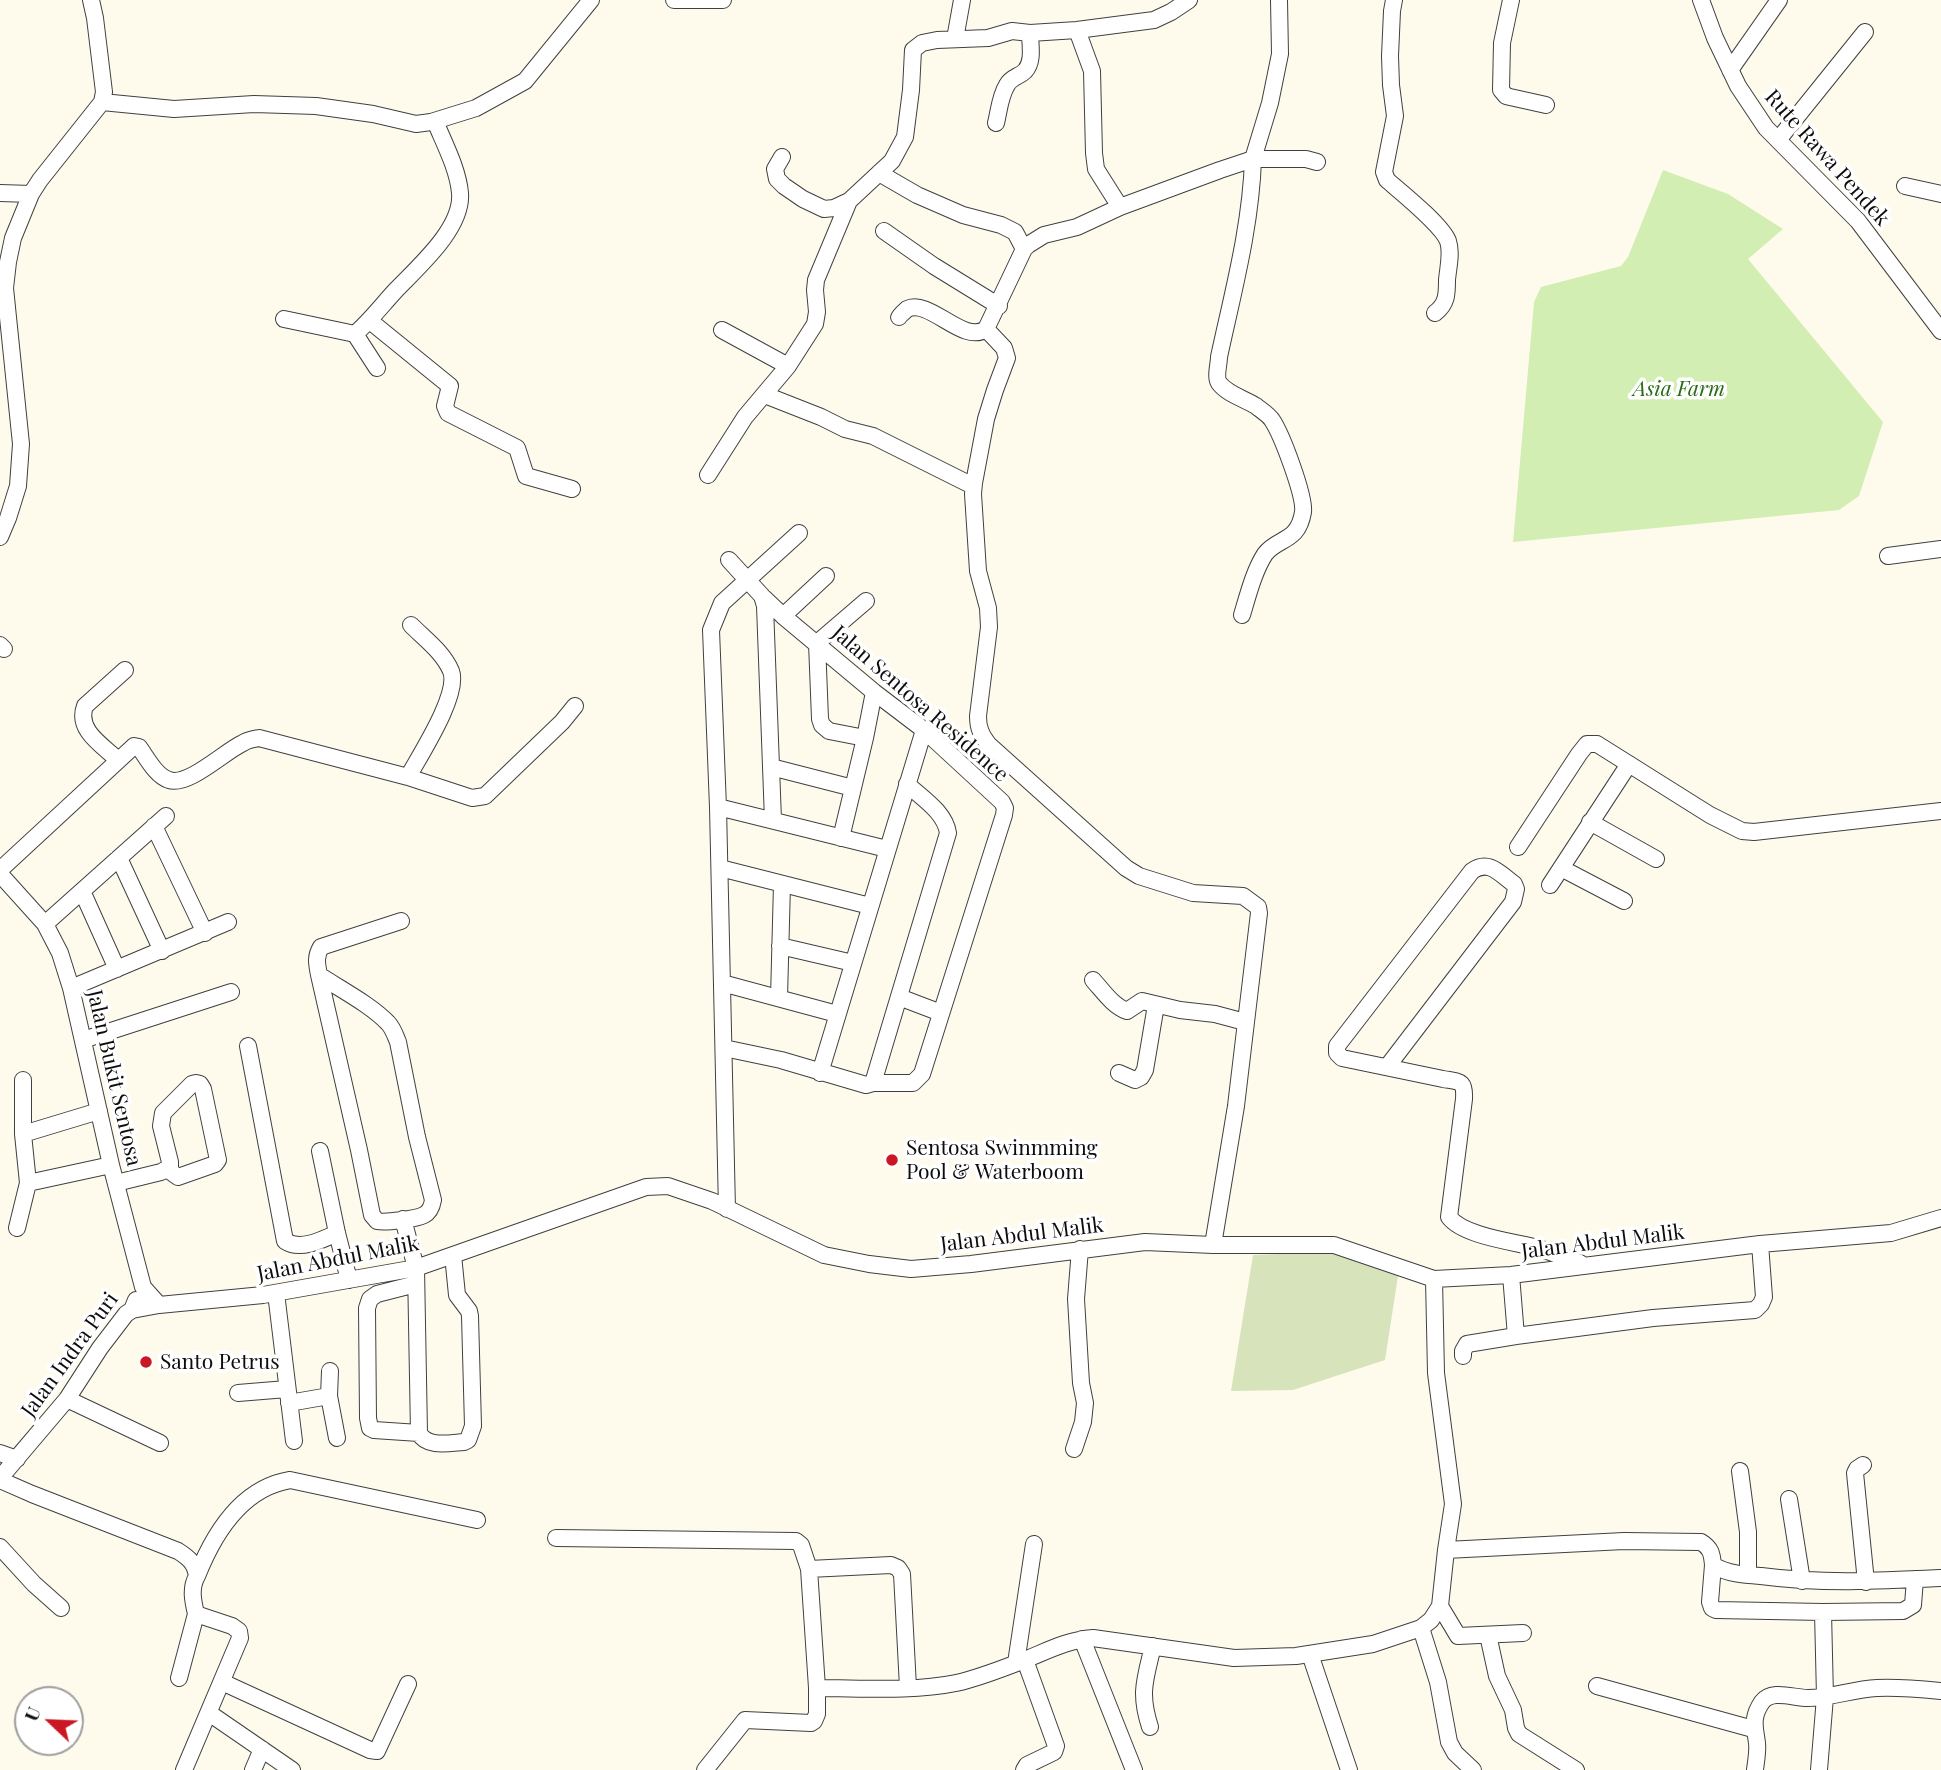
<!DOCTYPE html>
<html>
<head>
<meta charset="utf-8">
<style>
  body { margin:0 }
  #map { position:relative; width:1941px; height:1770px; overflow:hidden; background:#fffbec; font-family:"Playfair Display",serif }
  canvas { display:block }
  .north { position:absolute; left:14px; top:1686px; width:70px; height:70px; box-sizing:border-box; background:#fff; border:2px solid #9e9e9e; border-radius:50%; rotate:293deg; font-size:19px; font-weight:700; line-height:28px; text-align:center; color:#0d0d0d }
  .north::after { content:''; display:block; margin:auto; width:24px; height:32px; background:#cb1723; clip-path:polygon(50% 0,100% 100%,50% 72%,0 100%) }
</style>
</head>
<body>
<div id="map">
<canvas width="1941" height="1770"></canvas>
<div class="north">U</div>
</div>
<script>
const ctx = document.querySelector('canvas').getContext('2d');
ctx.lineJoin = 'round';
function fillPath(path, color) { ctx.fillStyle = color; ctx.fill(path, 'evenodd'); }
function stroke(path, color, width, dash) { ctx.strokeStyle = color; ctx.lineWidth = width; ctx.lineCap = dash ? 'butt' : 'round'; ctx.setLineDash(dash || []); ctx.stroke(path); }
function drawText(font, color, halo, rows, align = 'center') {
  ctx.font = font + ' "Playfair Display",serif'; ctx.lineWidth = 7; ctx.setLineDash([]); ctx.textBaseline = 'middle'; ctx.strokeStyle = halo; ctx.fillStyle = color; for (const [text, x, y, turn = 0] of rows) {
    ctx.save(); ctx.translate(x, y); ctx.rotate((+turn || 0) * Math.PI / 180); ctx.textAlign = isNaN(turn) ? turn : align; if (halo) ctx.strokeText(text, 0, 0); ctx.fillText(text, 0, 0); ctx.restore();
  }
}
const green = new Path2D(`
  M1663,170l65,24 55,35 -35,30 135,163 -24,74 -20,14 -326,32 21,-240 7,-15 80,-21 7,-9z`);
const cemetery = new Path2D(`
  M1331,1252l67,24 -13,84 -92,30 -62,1 22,-136z`);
const minor = new Path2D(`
  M674,0h49
  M1279,0l1,54 -10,49 -17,56h53l11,3
  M1394,0l-2,11 -2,45 1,29 4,31 -11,56 3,8c14,12 55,45 61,61 4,12 0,27 -1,39 0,14 0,24 -12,33
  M1511,0l-9,43 -1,47 5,6 4,1 36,8
  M1701,0l14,38 23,48 28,42 92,93 83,110
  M1077,30l15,41 2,82 2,16 24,38
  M955,39l7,-39
  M1730,70l49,-70
  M102,102l72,7 80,-5 62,2 57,8 43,10 15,-2 45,-14 49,-27 66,-81
  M996,123c3,-12 4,-27 11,-38 4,-8 12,-8 18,-14 9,-10 5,-26 5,-38
  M1778,140l87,-108
  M782,157l-7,12 2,10 7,7 19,13 21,10 10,-1 15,-7 43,-40 13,-24 6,-47 2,-40 9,-7 15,-3 51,-2 24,-7 18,2 47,-3 77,-10 17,-8 18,-12
  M879,173l38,22 46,20 38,10 14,7 9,17
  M1905,186l36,8
  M0,193l31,1
  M884,231l50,35 65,40
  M899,317c0,-1 8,-8 8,-8 23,-11 56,36 79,20
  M284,319l71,15 22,34
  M370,321l80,65 -5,20 3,7 69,35 9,28 46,13
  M722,330l66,36
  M355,334c16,-14 27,-29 41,-44 23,-24 67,-62 64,-97 -2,-24 -16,-50 -25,-72
  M765,395l56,22 24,12 28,7 94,47h7
  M708,475l37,-58 43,-51 27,-42 2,-12 -2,-22 1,-10 33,-79
  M0,537l8,-19 10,-32 3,-42 -16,-156 3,-26 5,-24 18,-44 9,-14 62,-78 2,-10 -9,-74 -4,-18
  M1888,556l53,-7
  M729,560l33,36 21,20 91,76 50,38 78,72 3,6 -1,7 -82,259 -9,9h-40
  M762,596l3,10 8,214
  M783,616l43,-40
  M0,645l4,4
  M865,738l-36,-7 -7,-6 -2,-6 -3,-76 49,-42
  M118,760c-16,-15 -42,-30 -33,-54l40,-36
  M771,767l82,21
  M408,777c12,-22 52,-83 43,-106 -8,-19 -26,-32 -40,-46
  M718,807l169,42
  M1590,822l66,37
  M154,826l51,107
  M841,838l24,-100 9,-46
  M1518,847l61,-93 8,-10h10l113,71 32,16 12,1 187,-21
  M119,858l43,93
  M720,868l150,38
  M1561,868l63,33
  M0,870l134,-124 5,1c8,11 17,29 30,33 19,7 56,-29 74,-37 4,-3 11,-4 16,-5l149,39 64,21 13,-2 77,-74 13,-16
  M0,874l45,50 15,29 11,35 40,177 32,122 16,18
  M1550,885l79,-121
  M82,891l35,78
  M45,924l121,-108
  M780,946l73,17
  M319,975c21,14 52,30 69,48 5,5 7,12 10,19l19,95 16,63c-1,6 -3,12 -9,15 -8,4 -39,8 -47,6l-5,-6 -13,-65 -40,-175c-2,-11 -4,-18 2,-28l80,-26
  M1093,980c10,11 20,26 34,31l15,-10 38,9 35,4 30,8
  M722,983l115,31
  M71,988l157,-66
  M899,997l42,16
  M779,998l3,-114
  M83,1040l148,-48
  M248,1046l37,195c15,10 37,-1 52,-8
  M724,1048l57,12 85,25 7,-2 75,-250c-3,-21 -26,-35 -41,-49
  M1387,1067l126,-165 3,-13 -2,-5c-14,-10 -25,-25 -42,-13l-135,175v7l5,5 101,21c17,3 22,1 21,20l-15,118c14,19 66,25 89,31 14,4 28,10 42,15
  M820,1073l104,-343
  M1119,1073l16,7 6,-3 4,-7 11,-65
  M23,1134l76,-23
  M320,1151l17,82 12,47
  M28,1183l83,-18
  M116,1183l45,-11 9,-5v-5l-9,-36 2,-13 29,-29 4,-1 4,1 3,5 15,71 -3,4 -37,13 -11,-8
  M727,1209l-9,-402 -7,-177 11,-27 77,-70
  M403,1219l13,49 3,165c8,15 30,10 45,9l4,-2 5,-14 -3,-110 -1,-5 -12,-16 -4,-40
  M17,1228l11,-45 -5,-49v-54
  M1213,1245l23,-139 23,-193 -1,-6 -15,-11 -50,-3 -54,-17 -13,-8 -137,-123c-8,-10 -11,-17 -11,-29l11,-89 -1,-19 -10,-37 -5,-77 1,-11 12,-64 9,-29 12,-32 -3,-10 -18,-19 38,-80 4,-4 16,-10 33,-8 43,-20 100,-37 33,-11c-2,67 -20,133 -34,198 0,7 -4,20 0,26 8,11 26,16 37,23 5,4 13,9 16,14 10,15 33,76 31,92 -5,31 -25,25 -38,42 -11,17 -17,41 -23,61
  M1511,1275l5,61 137,-18 102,-8 6,-6 3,-7 -4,-53
  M416,1284l-39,10 -7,5 -3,9 1,110 2,10 4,2 45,3
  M276,1293l18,148
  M132,1310l27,-5 104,-10 153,-27 230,-81 22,-1 44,15 112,54 45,9 42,5 60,-5 174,-22 68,3h121l100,34 77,-4 249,-31 131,-11 50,-15
  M1463,1356v-5l4,-7 49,-8
  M238,1393l49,-4
  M329,1396l1,-25
  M67,1399l93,44
  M289,1403l40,-7 8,42
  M1074,1449l9,-27 2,-19 -4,-20 -5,-84 4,-50
  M0,1453l17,6
  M1863,1465l-6,4 -2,4 11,109
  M1740,1471l8,61v43
  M0,1478l67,-79 33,-51 26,-34 6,-4 4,-10
  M0,1480l32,14 146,57c11,7 17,12 19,25 -7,12 -4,25 -1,38l36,12 7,5 1,7 -3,7 -53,125
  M1789,1499l13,82
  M556,1538l240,3 5,4 8,24 8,119
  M0,1547l34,37 27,24
  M1446,1550l178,-9 77,1c10,6 11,12 12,23 14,9 32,10 48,11 60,8 119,5 180,2
  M1713,1565l-3,37 2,6 4,2 107,2 80,-1 10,-6 2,-26
  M809,1569l82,-4 7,3 4,6 6,113
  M197,1576c17,-43 45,-88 93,-96l187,40
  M1440,1606l18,30 65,-3
  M1421,1628l17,54 11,60 6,11 18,17
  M1488,1635l9,41 16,34 3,18 3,6 57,36
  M1082,1639l52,131
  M1310,1654l39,116
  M1016,1663l18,-119
  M179,1678l17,-64
  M222,1682l148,68 7,1 31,-67
  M1597,1686l156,43
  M209,1713l83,57
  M1150,1727c-11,-34 -5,-47 3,-81
  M253,1770l9,-21
  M705,1770l40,-50 66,3 3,-2 3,-7v-26c45,0 95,4 139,-5 23,-5 48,-15 71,-24 22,-9 41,-19 66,-21l141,20 62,-2 77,-12 48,-16 10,-8 9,-14 6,-56 7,-46 -17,-131 -2,-94
  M1024,1770l3,-5 27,-13 2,-6 -31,-86
  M1755,1770c1,-9 3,-18 2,-27 -2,-16 -6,-25 5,-41 10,-13 31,-4 46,-4 23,0 45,-9 69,-10 21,-1 43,1 64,3
  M1819,1770l6,-73 -2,-85`);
const markers = [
  [892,1160,7,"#cb1723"],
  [146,1362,7,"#cb1723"]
];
const streetNames = [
  ["Rute Rawa Pendek",1827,158,48],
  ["Jalan Sentosa Residence",920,704,41],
  ["Jalan Bukit Sentosa",114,1078,77],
  ["Jalan Abdul Malik",1022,1235,-7],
  ["Jalan Abdul Malik",1603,1242,-7],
  ["Jalan Abdul Malik",338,1259,-11],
  ["Jalan Indra Puri",70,1355,-54]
];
const parkNames = [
  ["Asia Farm",1679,389]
];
const poiNames = [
  ["Sentosa Swinmming",906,1148],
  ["Pool & Waterboom",906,1172],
  ["Santo Petrus",160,1362]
];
fillPath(green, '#d2eeb2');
fillPath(cemetery, '#d7e3bb');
stroke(minor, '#404040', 18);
stroke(minor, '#fff', 16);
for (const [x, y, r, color] of markers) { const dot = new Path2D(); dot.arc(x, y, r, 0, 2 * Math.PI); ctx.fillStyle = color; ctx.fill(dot); stroke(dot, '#fff', 2.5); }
drawText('21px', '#0d0d0d', '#fff', streetNames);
drawText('italic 21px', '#2a6b16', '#fff', parkNames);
drawText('21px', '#0d0d0d', '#fff', poiNames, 'left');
</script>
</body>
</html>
